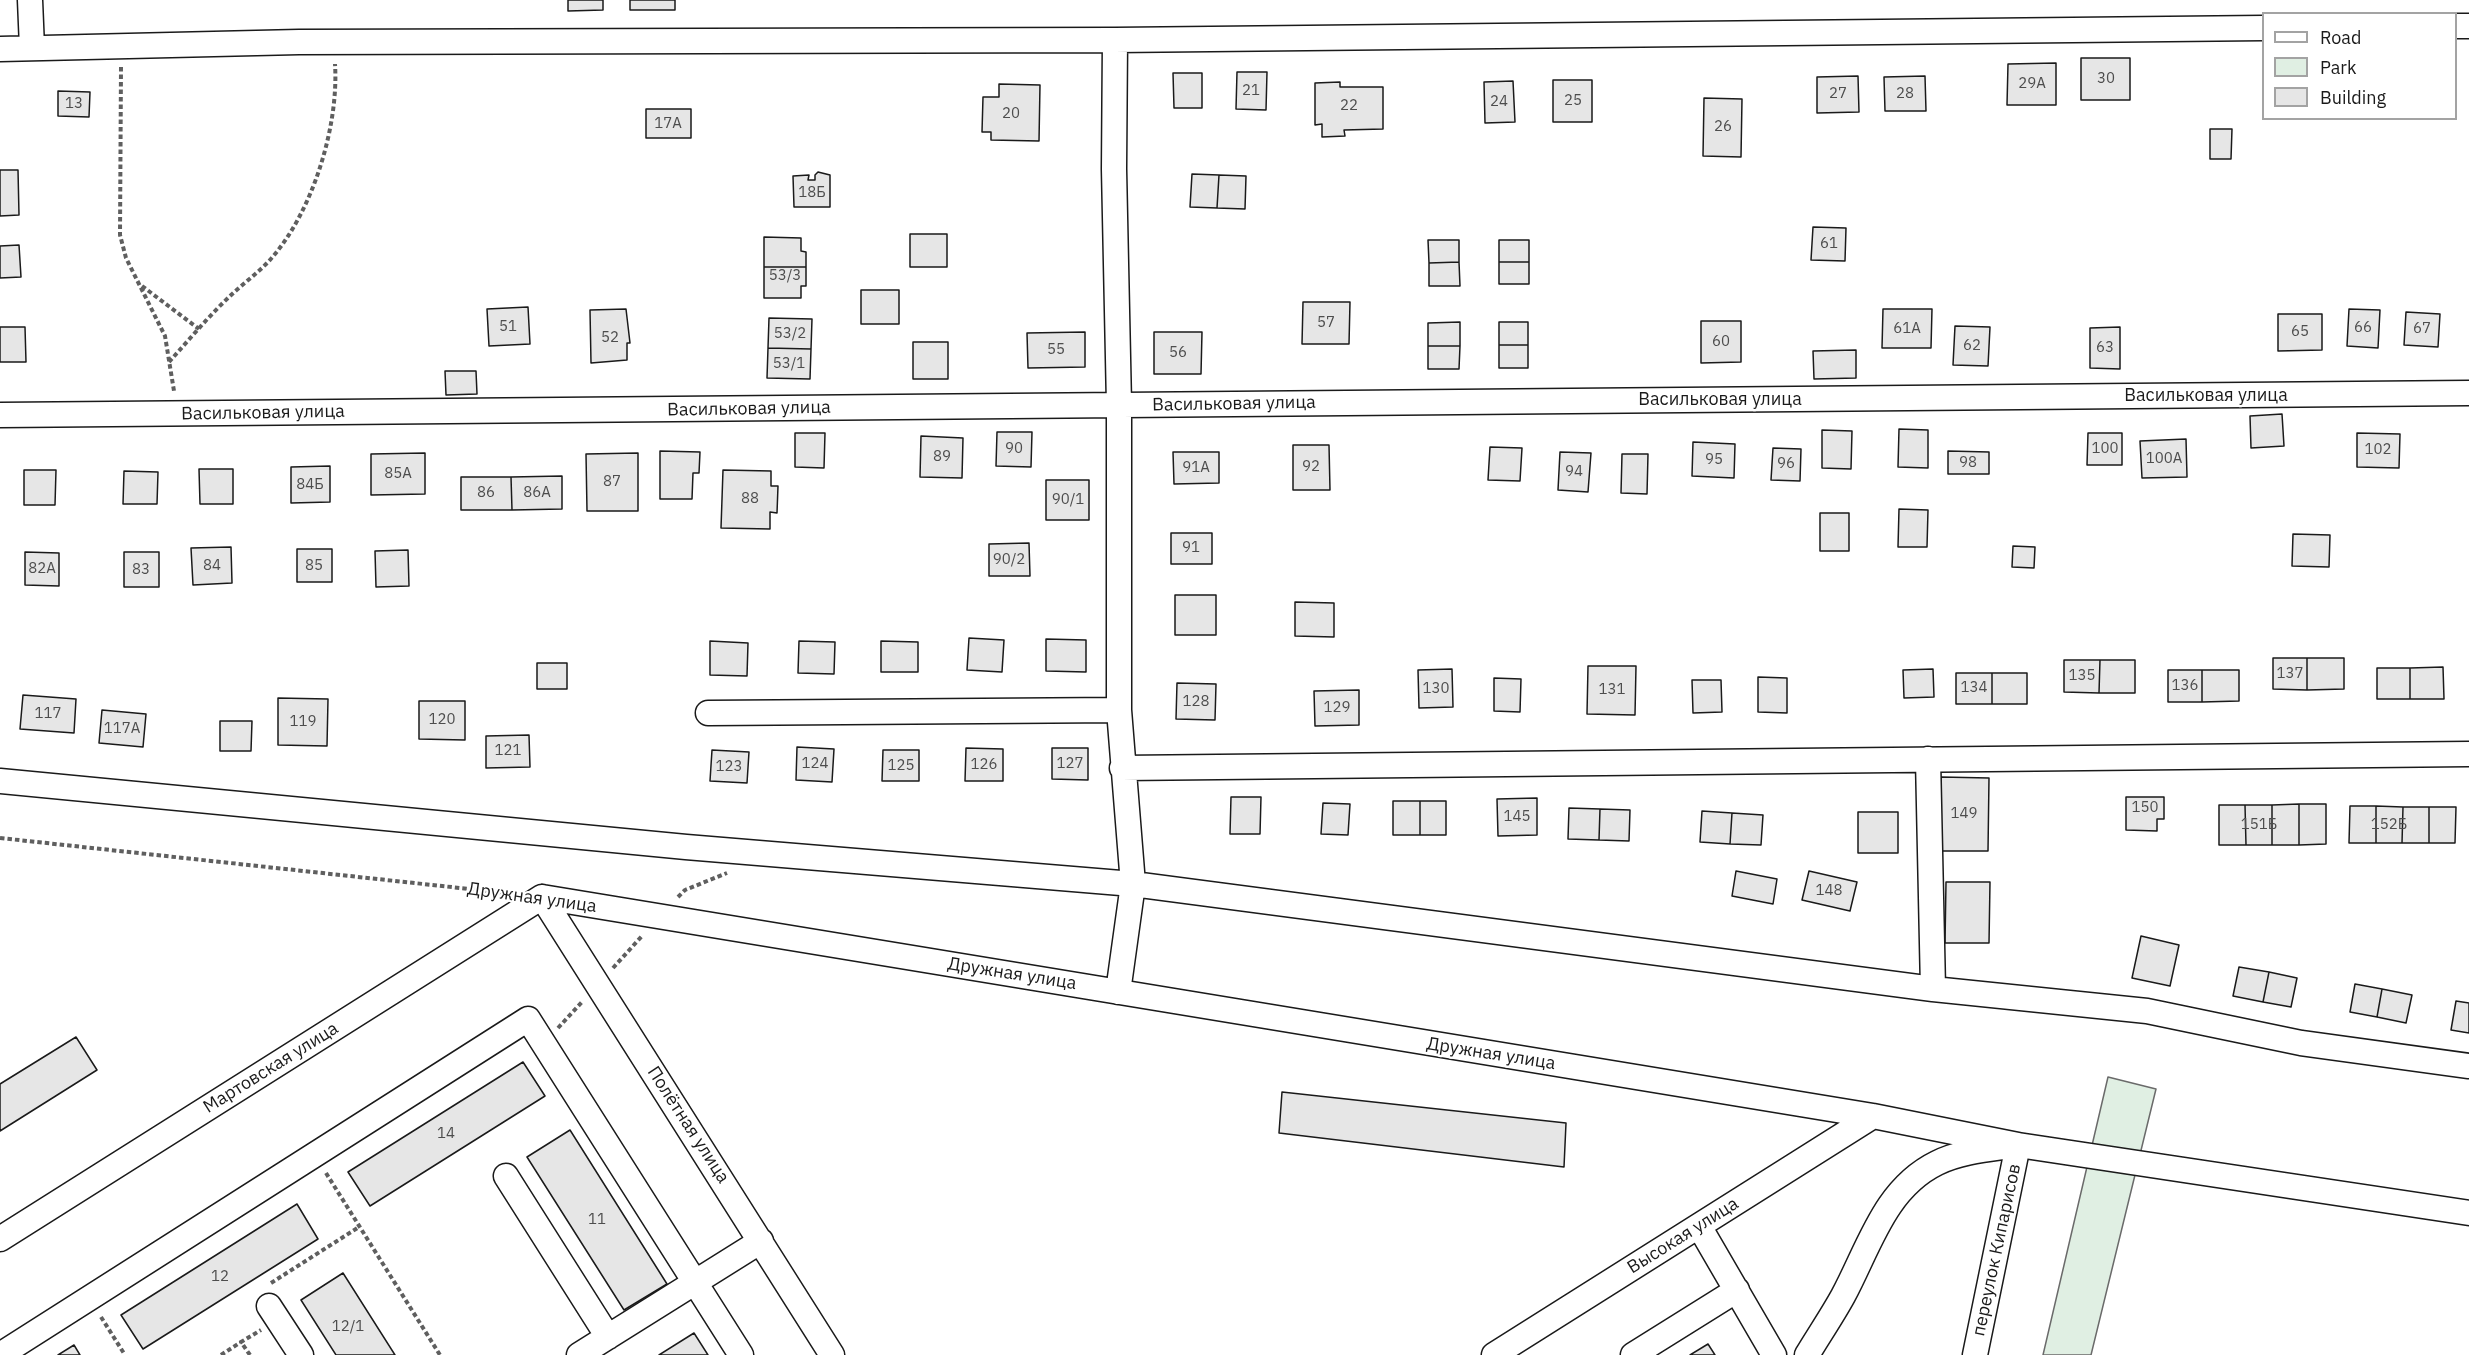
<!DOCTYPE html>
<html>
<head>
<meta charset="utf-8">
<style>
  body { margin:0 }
  #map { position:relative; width:2469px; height:1355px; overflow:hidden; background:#fff; font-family:"IBM Plex Sans",sans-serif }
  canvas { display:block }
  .legend { position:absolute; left:2262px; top:12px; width:195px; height:108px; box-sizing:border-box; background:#fff; border:2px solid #a3a3a3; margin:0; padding:8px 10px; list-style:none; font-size:18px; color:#1a1a1a }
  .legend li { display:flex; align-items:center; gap:12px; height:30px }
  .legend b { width:30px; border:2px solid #a3a3a3 }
</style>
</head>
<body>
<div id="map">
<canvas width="2469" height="1355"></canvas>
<ul class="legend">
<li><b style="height:8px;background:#fff"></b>Road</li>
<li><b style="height:16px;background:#e0efe3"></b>Park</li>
<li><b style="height:16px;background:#e6e6e6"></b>Building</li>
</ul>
</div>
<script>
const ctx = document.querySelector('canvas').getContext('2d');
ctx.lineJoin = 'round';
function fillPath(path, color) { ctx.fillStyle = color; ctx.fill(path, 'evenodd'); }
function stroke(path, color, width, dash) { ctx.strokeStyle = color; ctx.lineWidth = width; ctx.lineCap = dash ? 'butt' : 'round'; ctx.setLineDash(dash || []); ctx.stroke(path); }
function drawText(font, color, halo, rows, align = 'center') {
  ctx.font = font + ' "IBM Plex Sans",sans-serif'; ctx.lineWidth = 4.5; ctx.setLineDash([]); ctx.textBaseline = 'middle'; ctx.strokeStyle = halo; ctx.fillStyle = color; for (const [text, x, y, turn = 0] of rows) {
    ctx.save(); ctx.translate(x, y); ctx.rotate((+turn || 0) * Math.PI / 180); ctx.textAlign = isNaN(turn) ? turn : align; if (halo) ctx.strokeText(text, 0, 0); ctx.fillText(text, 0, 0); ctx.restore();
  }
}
const green = new Path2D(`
  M2108,1077l48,12 -65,266h-48z`);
const building = new Path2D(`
  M568,0h35v10l-35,1z
  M630,0h45v10h-45z
  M2081,58h49v42h-49z
  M2056,63v42h-49l1,-41z
  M1237,72h30l-1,38 -30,-1z
  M1173,73h29v35h-28z
  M1858,76l1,36 -42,1v-36z
  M1925,76l1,35h-41l-1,-34z
  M1553,80h39v42h-39z
  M1513,81l2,41 -30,1 -1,-41z
  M1340,82v5h43v42l-39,1 1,6 -23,1v-13l-7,1v-42z
  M999,84l41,1 -1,56 -48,-1v-8h-9l1,-35h16z
  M58,91l32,1 -1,25 -31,-1z
  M1704,98l38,1 -1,58 -38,-1z
  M646,109h45v29h-45z
  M2210,129h22l-1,30h-21z
  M0,170h18l1,45 -19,1z
  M818,172l12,3v32h-36l-1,-31 16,-1 -1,5h7v-5z
  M1192,174l27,1 -2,33 -27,-1z
  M1219,175l27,1 -1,33 -28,-1z
  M1813,227l33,1 -1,33 -34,-1z
  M910,234h37v33h-37z
  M764,237l37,1v13l5,1v15h-42z
  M1428,240h31v22l-30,1z
  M1499,240h30v22h-30z
  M19,245l2,32 -21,1v-32z
  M1459,262l1,24h-31v-23z
  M1499,262h30v22h-30z
  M764,267h42v19h-5v12h-37z
  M861,290h38v34h-38z
  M1303,302h47l-1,42h-47z
  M528,307l2,37 -41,2 -2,-37z
  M626,309l4,34h-3v17l-36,3 -1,-53z
  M1883,309h49l-1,39h-49z
  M2349,309l31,1 -2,38 -31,-2z
  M2406,312l34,2 -2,33 -34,-2z
  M2278,314h44v36l-44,1z
  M769,318l43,1 -1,30 -43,-1z
  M1701,321h40v41l-40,1z
  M1460,322v24h-32v-23z
  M1499,322h29v23h-29z
  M1955,326l35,1 -2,39 -35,-1z
  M0,327h25l1,35h-26z
  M2120,327v42l-30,-1v-40z
  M1085,332v35l-57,1 -1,-35z
  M1154,332h48l-1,42h-47z
  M913,342h35v37h-35z
  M1499,345h29v23h-29z
  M1428,346h32l-1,23h-31z
  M768,348l43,1 -1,30 -43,-1z
  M1856,350v28l-42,1 -1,-28z
  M445,371h31l1,23 -31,1z
  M2282,414l2,32 -33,2 -1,-32z
  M1899,429l29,1v38l-30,-1z
  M1822,430l30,1 -1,38 -29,-1z
  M997,432h35l-1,35 -35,-1z
  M795,433h30l-1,35 -29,-1z
  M2088,433h34v32h-35z
  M2357,433l43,1 -1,34 -42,-1z
  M921,436l42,2 -1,40 -42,-1z
  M2186,439l1,38 -45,1 -2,-37z
  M1693,442l42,2 -1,34 -42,-2z
  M1293,445h36l1,45h-37z
  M1490,447l32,1 -2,33 -32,-1z
  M1773,448l28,1 -1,32 -29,-1z
  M660,451l40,1 -1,21h-6l-1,26h-32z
  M1948,451l41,1v22h-41z
  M1173,452h46v31l-45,1z
  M1560,452l31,1 -3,39 -30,-2z
  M425,453v41l-54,1v-41z
  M638,453v58h-51l-1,-57z
  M1622,454h26l-1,40 -26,-1z
  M330,466v36l-39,1v-36z
  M199,469h34v35h-33z
  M24,470h32l-1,35h-31z
  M723,470l48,1v15h7l-1,27 -7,-1v17l-49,-1z
  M124,471l34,1 -1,32h-34z
  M562,476v33l-50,1 -1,-33z
  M461,477h50l1,33h-51z
  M1046,480h43v40h-43z
  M1899,509l29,1 -1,37h-29z
  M1820,513h29v38h-29z
  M1171,533h41v31h-41z
  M2293,534l37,1 -1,32 -37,-1z
  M1029,543l1,33h-41v-32z
  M2013,546l22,1 -1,21 -22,-1z
  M231,547l1,36 -39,2 -2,-37z
  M297,549h35v33h-35z
  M408,550l1,36 -33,1 -1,-36z
  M25,552l34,1v33l-34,-1z
  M124,552h35v35h-35z
  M1175,595h41v40h-41z
  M1295,602l39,1v34l-39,-1z
  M969,638l35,2 -2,32 -35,-2z
  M1046,639l40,1v32l-40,-1z
  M710,641l38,2 -1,33 -37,-1z
  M799,641l36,1 -1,32 -36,-1z
  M881,641l37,1v30h-37z
  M2273,658h34v32l-34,-1z
  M2307,658h37v31l-37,1z
  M2064,660h36l-1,33 -35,-1z
  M2100,660h35v33h-36z
  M537,663h30v26h-30z
  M1588,666h48l-1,49 -48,-1z
  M2443,667l1,32h-34v-31z
  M2377,668h33v31h-33z
  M1452,669l1,38 -34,1 -1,-38z
  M1933,669l1,28 -30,1 -1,-28z
  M2168,670h34v32h-34z
  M2202,670h37v31l-37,1z
  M1956,673h36v31h-36z
  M1992,673h35v31h-35z
  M1758,677l29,1v35l-29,-1z
  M1494,678l27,1 -1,33 -26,-1z
  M1692,680h29l1,32 -29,1z
  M1177,683l39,1 -1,36 -39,-1z
  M1359,690v35l-44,1 -1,-35z
  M23,695l53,4 -2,34 -54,-4z
  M278,698l50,1 -1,47 -49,-1z
  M419,701h46v39l-46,-1z
  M102,710l44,4 -3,33 -44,-4z
  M220,721h32l-1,30h-31z
  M529,735l1,32 -44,1v-32z
  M797,747l37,2 -2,33 -36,-2z
  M966,748l37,1v32h-38z
  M1052,748h36v32l-36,-1z
  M712,750l37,2 -2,31 -37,-2z
  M883,750h36v31h-37z
  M1941,777l48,1 -1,73h-48z
  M1231,797h30l-1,37h-30z
  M2126,797h38v22h-7v12l-31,-1z
  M1537,798v37l-39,1 -1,-37z
  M1393,801h27v34h-27z
  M1420,801h26v34h-26z
  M1323,803l27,1 -2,31 -27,-1z
  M2299,804v41h-27v-40z
  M2299,804h27v40l-27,1z
  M2219,805h26l1,40h-27z
  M2245,805h27v40h-26z
  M2350,806h26v37h-27z
  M2376,806l27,1 -1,36h-26z
  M2403,807h26v36h-27z
  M2429,807h27l-1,36h-26z
  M1569,808l31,1 -1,31 -31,-1z
  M1600,809l30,1 -1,31 -30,-1z
  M1702,811l30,2 -2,31 -30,-2z
  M1858,812h40v41h-40z
  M1732,813l31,2 -2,30 -31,-1z
  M1736,871l41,8 -4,25 -41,-8z
  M1809,871l48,11 -7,29 -48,-11z
  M1946,882h44l-1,61h-44z
  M2141,936l38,9 -9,41 -38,-8z
  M2239,967l30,5 -6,30 -30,-6z
  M2269,972l28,6 -6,29 -28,-5z
  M2355,984l27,5 -5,28 -27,-5z
  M2382,989l30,6 -6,28 -29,-6z
  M2456,1001l13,2v30l-18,-3z
  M76,1037l21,33 -97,61v-47z
  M523,1062l22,34 -175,110 -22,-34z
  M1282,1092l284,31 -2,44 -285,-34z
  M570,1130l97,154 -43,26 -97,-153z
  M297,1204l21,35 -175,110 -22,-34z
  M343,1273l52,82h-59l-35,-55z
  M694,1333l14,22h-49z
  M1708,1344l7,11h-25z
  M74,1345l6,10h-22z`);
const path = new Path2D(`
  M121,67l-1,168 6,23 39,78 9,55
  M142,286l57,43
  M169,362c19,-21 38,-44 59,-64 13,-13 29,-24 41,-37 43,-47 70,-134 66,-197
  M0,838l506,55
  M678,897l7,-7 42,-17
  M613,968l29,-32
  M558,1028l24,-26
  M326,1173l114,182
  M271,1283l88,-56
  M101,1317l24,38
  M221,1355l20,-13
  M250,1355l-9,-13 20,-12`);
const minor = new Path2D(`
  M30,0l2,48
  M2456,26h13
  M1115,40l-1,129 5,236v305l14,174 -15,108
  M0,49l299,-7 816,-2 1149,-12
  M0,415l2469,-22
  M708,713l411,-3
  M1928,759l5,230
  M1122,768l1347,-14
  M0,781l686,66 447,37 800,105 214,22 154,32 168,23
  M542,897l1331,219 145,29
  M542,897l290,458
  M506,1176l102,161
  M1699,1226l75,129
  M0,1239l542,-342
  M269,1306l32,49
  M0,1355l528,-336 213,336
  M579,1355l182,-114
  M1494,1355l379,-239
  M1633,1355l104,-65
  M1807,1355c12,-20 25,-39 36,-59 26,-48 41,-107 94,-133 24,-12 55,-14 81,-18l451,68
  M1975,1355l43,-210`);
const numberNames = [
  ["30",2106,79],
  ["29А",2032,84],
  ["21",1251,91],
  ["27",1838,94],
  ["28",1905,94],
  ["25",1573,101],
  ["24",1499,102],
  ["13",74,104],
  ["22",1349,106],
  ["20",1011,114],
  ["17А",668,124],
  ["26",1723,127],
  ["18Б",812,193],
  ["61",1829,244],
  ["53/3",785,276],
  ["57",1326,323],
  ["51",508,327],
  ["66",2363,328],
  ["61А",1907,329],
  ["67",2422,329],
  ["65",2300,332],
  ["53/2",790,334],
  ["52",610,338],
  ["60",1721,342],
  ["62",1972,346],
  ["63",2105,348],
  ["55",1056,350],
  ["56",1178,353],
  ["53/1",789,364],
  ["90",1014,449],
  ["100",2105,449],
  ["102",2378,450],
  ["89",942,457],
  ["100А",2164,459],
  ["95",1714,460],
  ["98",1968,463],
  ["96",1786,464],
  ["92",1311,467],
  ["91А",1196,468],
  ["94",1574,472],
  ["85А",398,474],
  ["87",612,482],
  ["84Б",310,485],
  ["86",486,493],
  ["86А",537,493],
  ["88",750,499],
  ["90/1",1068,500],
  ["91",1191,548],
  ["90/2",1009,560],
  ["84",212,566],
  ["85",314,566],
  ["82А",42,569],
  ["83",141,570],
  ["137",2290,674],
  ["135",2082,676],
  ["136",2185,686],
  ["134",1974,688],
  ["130",1436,689],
  ["131",1612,690],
  ["128",1196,702],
  ["129",1337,708],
  ["117",48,714],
  ["120",442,720],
  ["119",303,722],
  ["117А",122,729],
  ["121",508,751],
  ["124",815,764],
  ["127",1070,764],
  ["126",984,765],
  ["125",901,766],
  ["123",729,767],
  ["150",2145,808],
  ["149",1964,814],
  ["145",1517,817],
  ["151Б",2259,825],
  ["152Б",2389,825],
  ["148",1829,891],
  ["14",446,1134],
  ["11",597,1220],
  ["12",220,1277],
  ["12/1",348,1327]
];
const streetNames = [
  ["Васильковая улица",2206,396],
  ["Васильковая улица",1720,400],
  ["Васильковая улица",1234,404,-1],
  ["Васильковая улица",749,409,-1],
  ["Васильковая улица",263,413,-1],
  ["Дружная улица",532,898,8],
  ["Дружная улица",1012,974,9],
  ["Дружная улица",1491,1054,9],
  ["Мартовская улица",271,1068,-32],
  ["Полётная улица",688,1125,57],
  ["Высокая улица",1683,1236,-32],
  ["переулок Кипарисов",1997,1250,-78]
];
fillPath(green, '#e0efe3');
stroke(green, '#6a6a6a', 1.5);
fillPath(building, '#e6e6e6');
stroke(building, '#1a1a1a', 1.5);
stroke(minor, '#1a1a1a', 27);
stroke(path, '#5f5f5f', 4, [4.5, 3]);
stroke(minor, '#fff', 24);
drawText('15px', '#4d4d4d', null, numberNames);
drawText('18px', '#1a1a1a', '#fff', streetNames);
</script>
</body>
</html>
